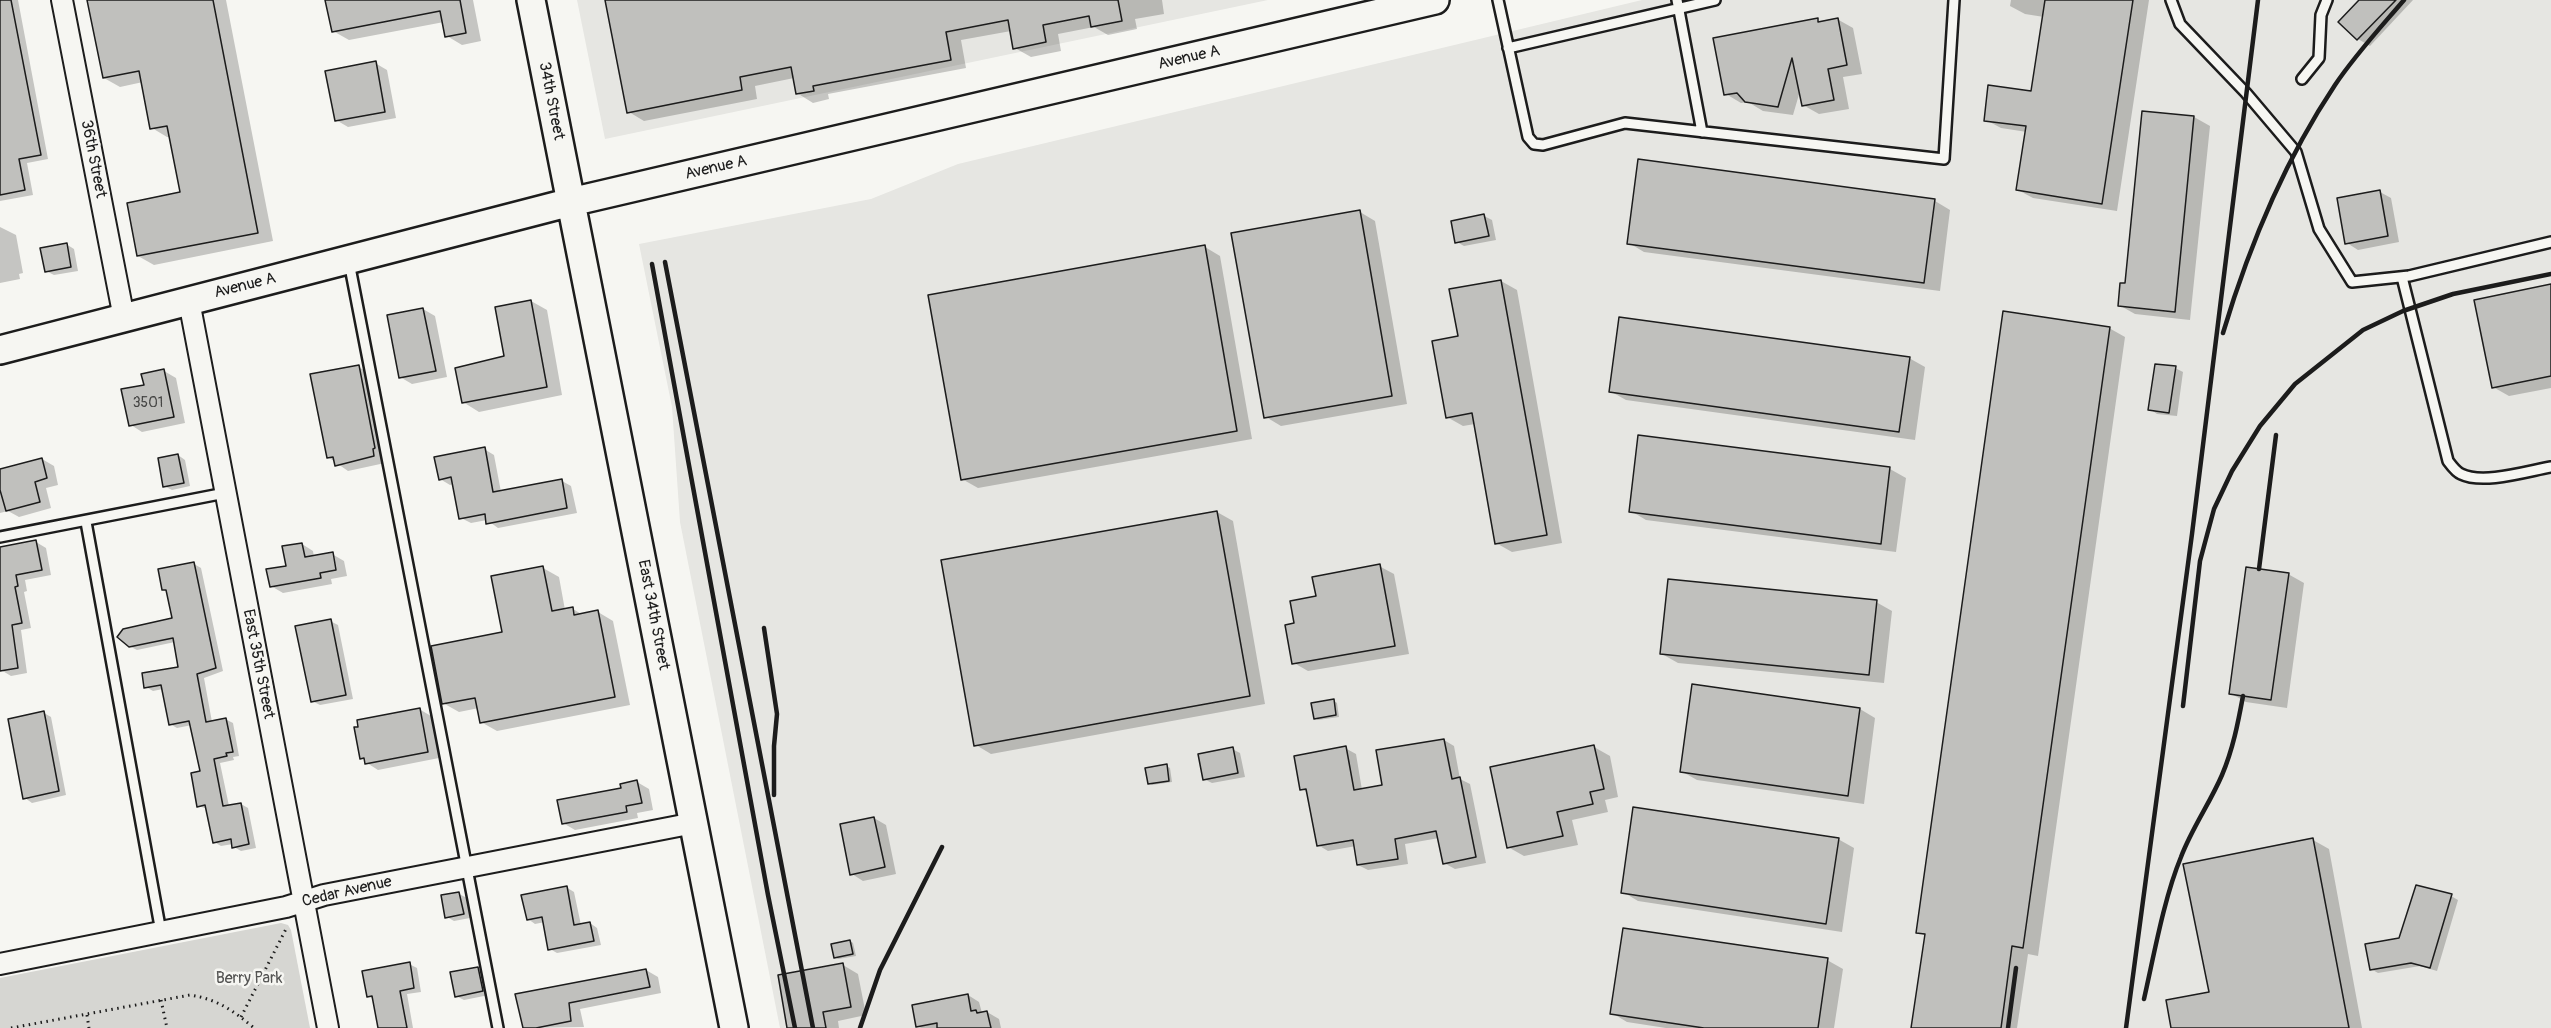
<!DOCTYPE html>
<html>
<head>
<meta charset="utf-8">
<style>
  body { margin:0 }
  canvas { display:block; background:#f6f6f2 }
</style>
</head>
<body>
<canvas width="2551" height="1028"></canvas>
<script>
const ctx = document.querySelector('canvas').getContext('2d');
ctx.lineJoin = 'round';
function fillPath(path, color) { ctx.fillStyle = color; ctx.fill(path, 'evenodd'); }
function stroke(path, color, width, dash) { ctx.strokeStyle = color; ctx.lineWidth = width; ctx.lineCap = dash ? 'butt' : 'round'; ctx.setLineDash(dash || []); ctx.stroke(path); }
function drawText(font, color, halo, rows, align = 'center') {
  ctx.font = font + ' Pangolin,sans-serif'; ctx.lineWidth = 5; ctx.setLineDash([]); ctx.textBaseline = 'middle'; ctx.strokeStyle = halo; ctx.fillStyle = color; for (const [text, x, y, turn = 0] of rows) {
    ctx.save(); ctx.translate(x, y); ctx.rotate((+turn || 0) * Math.PI / 180); ctx.textAlign = isNaN(turn) ? turn : align; if (halo) ctx.strokeText(text, 0, 0); ctx.fillText(text, 0, 0); ctx.restore();
  }
}
const built = new Path2D(`
  M577,0h691l-663,139z
  M1642,0h909v1028h-1771l-100,-506 -8,-115 -33,-163 232,-45 87,-35z`);
const green = new Path2D(`
  M281,923l7,2 3,5 19,98h-310v-50z`);
const shadow = new Path2D(`
  M0,0h18l30,159 -21,4 6,32 -33,6z
  M89,0h137l47,241 -119,24 -16,-9 44,-63 -11,-56h-4l-15,-9 -9,-46 -23,5 -16,-9z
  M327,0h146l8,41 -19,4 -15,-9 -3,-14 -95,18 -16,-9z
  M607,0h555l2,14 -29,5 2,10 -29,6 -14,-8 -36,7 3,17 -30,6 -16,-9 -4,-17 -50,9 5,28 -138,26 1,5 -16,4 -16,-10 -3,-15 -39,8 2,13 -113,22 -15,-9z
  M2011,0h138l-32,211 -84,-13 -15,-8 9,-58 -26,-4 -15,-8 47,-28 11,-75 -19,-3 -15,-8z
  M2362,0h51l-43,46 -12,-7 -18,-17z
  M1837,19l16,9 9,46 -19,3 6,32 -30,5 -16,-9 -3,-14 -7,24 -30,-4 -15,-9 -7,1 -15,-9 91,-74 5,2z
  M375,63l12,7 9,48 -48,9 -12,-7z
  M2144,112l50,5 16,9 -20,194 -55,-6 -16,-9 7,-20z
  M2380,192l11,6 8,44 -41,8 -11,-7z
  M1935,201l15,9 -10,81 -296,-39 -15,-9z
  M1360,212l15,9 32,183 -126,22 -15,-9z
  M1484,216l8,4 4,20 -32,6 -7,-4z
  M0,227l16,8 7,38 -4,1 1,5 -20,4z
  M66,244l8,5 4,22 -24,4 -8,-4z
  M1205,247l15,9 32,183 -274,49 -16,-9z
  M1501,281l16,9 45,253 -50,9 -16,-9 -21,-119 -12,2 -16,-9 13,-80z
  M2551,286v102l-42,8 -16,-9z
  M531,301l16,9 15,85 -83,17 -16,-10 43,-45z
  M423,309l12,7 12,61 -35,7 -12,-7z
  M2109,328l16,9 -87,619 -10,-2 -11,74h-105l14,-92 -8,-4z
  M1909,358l16,9 -10,73 -289,-40 -16,-9z
  M358,367l12,6 15,90 -37,8 -20,-14z
  M2175,368l8,4 -6,44 -20,-2 -7,-5z
  M164,371l12,7 9,45 -43,9 -11,-7 14,-39z
  M1640,436l250,33 16,9 -10,74 -250,-32 -15,-9z
  M484,449l10,6 7,37 61,-11 9,5 6,27 -79,15 -11,-8 -16,3 -10,-5 -7,-34 -4,1 -10,-6z
  M178,455l7,5 5,26 -18,4 -8,-4z
  M42,459l12,7 4,19 -12,3 5,20 -32,9 -11,-6 -8,2v-45l1,2z
  M1217,512l16,9 32,183 -274,50 -15,-9z
  M36,542l10,6 5,27 -26,5 2,11 -3,1 7,36 -10,2 6,43 -16,3 -10,-6 -1,-4v-117z
  M302,544l11,7 1,6 18,-3 12,7 3,15 -16,3 1,5 -49,9 -12,-7 16,-19z
  M194,564l7,4 22,103 -19,7 8,44 13,-3 8,4 6,33 -6,1 1,3 -14,3 9,43 12,-2 7,4 8,40 -15,3 -7,-4 -1,-3 -12,2 -7,-4 -6,-33 -10,-3 3,-34 -9,-47 -15,3 -7,-4 -7,-35 -10,2 -7,-4 34,-19 -5,-26 -38,8 -8,-4 45,-27 -6,-27 -5,-3z
  M1379,566l15,8 15,80 -101,17 -14,-8 2,-39 22,-27z
  M543,568l16,9 6,33 8,-1 10,6 15,-3 15,9 17,84 -133,26 -16,-9 -2,-14 -20,4 -16,-9 61,-70z
  M2288,574l16,9 -17,125 -41,-6 -16,-9z
  M1876,602l16,9 -8,72 -206,-20 -16,-9z
  M330,621l8,4 15,74 -33,6 -8,-4z
  M1334,701l3,2 2,14 -21,3 -3,-2z
  M419,709l12,7 8,42 -61,12 -11,-7 -5,-5z
  M1860,709l15,9 -11,86 -167,-24 -16,-9z
  M44,713l7,4 15,78 -34,8 -7,-5z
  M1444,740l10,6 6,33 10,5 16,79 -31,6 -11,-6 -5,-25 -34,6 3,20 -40,6 -10,-5 -2,-19 -28,5 -10,-6 -10,-52 -6,-4 43,-41 11,6 6,36 22,-4z
  M1594,747l16,9 8,41 -13,3 3,12 -36,8 6,25 -54,11 -16,-9z
  M1232,749l8,4 5,24 -33,6 -8,-4z
  M1166,766l4,2 2,14 -20,3 -3,-2z
  M637,782l12,7 4,21 -16,3 1,5 -63,12 -12,-7z
  M874,818l12,7 10,49 -33,7 -11,-7z
  M1838,839l16,9 -12,84 -204,-31 -15,-9z
  M2313,840l16,9 33,179h-189l37,-34z
  M566,887l8,5 7,33 9,-2 7,5 4,17 -44,8 -7,-4 -5,-27 -10,2 -7,-5z
  M459,894l8,4 3,20 -16,3 -7,-4z
  M2451,896l7,4 -21,71 -17,-5 -42,7 -7,-4 30,-30z
  M850,941l3,2 3,13 -18,3 -3,-2z
  M1827,960l16,9 -9,59h-168l-39,-6 -15,-9z
  M409,964l8,4 4,24 -14,2 6,34h-34l-5,-29 -6,-3z
  M843,965l15,9 8,41 -28,6 1,7h-50z
  M478,968l7,5 4,22 -25,5 -8,-4z
  M646,970l12,7 3,16 -81,16 4,18 -60,1 -7,-32z
  M968,995l11,7 3,11 5,-1 12,7 2,9h-80l-4,-2z`);
const building = new Path2D(`
  M0,0h11l30,155 -22,4 6,31 -25,5z
  M87,0h126l45,233 -121,23 -10,-53 53,-11 -13,-66 -17,3 -11,-58 -36,7z
  M325,0h135l6,33 -21,4 -5,-26 -108,21z
  M605,0h513l4,21 -31,6 -2,-11 -46,9 3,17 -33,7 -5,-29 -62,12 5,28 -138,26 1,5 -18,3 -5,-27 -51,10 2,13 -115,23z
  M2045,0h88l-31,204 -86,-14 10,-64 -42,-5 4,-36 43,6z
  M2359,0h37l-39,40 -19,-18z
  M1818,18v4l20,-4 9,47 -19,4 6,31 -32,6 -10,-48 -14,49 -33,-5 -8,-9 -13,2 -11,-57z
  M376,61l9,51 -50,9 -10,-50z
  M2142,111l52,5 -19,196 -57,-6 2,-23h5z
  M1638,159l297,40 -11,84 -297,-39z
  M2380,190l8,46 -43,8 -8,-46z
  M1360,210l32,186 -128,22 -33,-185z
  M1484,214l5,22 -34,7 -4,-22z
  M67,243l4,24 -26,5 -5,-24z
  M1205,245l32,186 -276,49 -33,-185z
  M1501,280l46,255 -52,9 -23,-131 -26,5 -14,-77 26,-5 -9,-47z
  M2551,284v92l-59,12 -18,-88z
  M531,300l16,87 -85,16 -7,-35 49,-12 -9,-49z
  M423,308l13,63 -37,7 -12,-63z
  M2003,311l107,16 -87,621 -11,-2 -11,82h-90l14,-94 -9,-1z
  M1619,317l291,40 -11,75 -290,-40z
  M2155,364l21,2 -7,47 -21,-3z
  M359,365l16,83 -2,1 1,7 -39,10 -2,-9 -6,1 -17,-84z
  M164,369l10,48 -45,9 -8,-37 23,-4 -3,-11z
  M1638,435l252,32 -9,77 -252,-32z
  M485,447l8,45 69,-13 5,29 -81,16 -1,-10 -26,5 -8,-42 -12,3 -5,-23z
  M178,454l6,29 -21,4 -5,-29z
  M42,458l5,20 -12,4 5,20 -34,9 -6,-21v-21z
  M1217,511l33,185 -276,50 -33,-186z
  M36,540l6,30 -26,5 2,11 -3,1 7,36 -10,2 6,43 -18,3v-124z
  M302,543l3,14 28,-5 3,18 -16,3 1,5 -51,9 -4,-18 20,-3 -4,-20z
  M194,562l22,106 -19,6 9,48 20,-4 7,34 -7,1 1,3 -13,3 9,47 18,-3 8,41 -17,4 -1,-9 -18,4 -8,-38 -8,2 -6,-34 9,-2 -11,-50 -20,4 -8,-40 -17,3 -2,-15 36,-6 -5,-29 -44,9 -12,-10 6,-8 49,-11 -6,-28h-4l-4,-21z
  M1380,564l15,82 -103,18 -7,-39 9,-2 -4,-22 26,-5 -4,-19z
  M543,566l9,45 21,-4 1,8 24,-5 17,87 -135,26 -5,-25 -33,6 -11,-58 71,-14 -11,-56z
  M2246,567l43,6 -18,127 -42,-6z
  M1668,579l209,21 -8,75 -209,-21z
  M331,619l15,76 -35,7 -16,-76z
  M1692,684l168,24 -12,88 -168,-24z
  M1334,699l2,16 -22,4 -3,-16z
  M420,708l8,44 -63,12 -1,-6 -4,1 -6,-32h4l-1,-7z
  M44,711l15,80 -36,8 -15,-80z
  M1444,739l8,40 8,-2 16,80 -33,7 -7,-33 -41,8 3,20 -41,6 -4,-25 -36,6 -11,-57 -6,1 -6,-34 52,-10 8,44 28,-5 -6,-35z
  M1594,745l10,44 -14,3 3,12 -36,8 6,24 -56,12 -17,-81z
  M1233,747l5,26 -35,7 -5,-26z
  M1167,764l2,17 -21,3 -3,-16z
  M637,780l5,23 -16,3 1,6 -65,12 -5,-24 64,-12 -1,-4z
  M1633,807l206,31 -13,86 -205,-31z
  M874,817l11,50 -35,8 -10,-51z
  M2313,838l36,190h-178l-5,-28 43,-8 -26,-128z
  M2416,885l36,9 -22,74 -19,-5 -41,7 -5,-26 34,-6z
  M567,886l7,39 16,-3 4,19 -46,9 -6,-33 -15,3 -6,-25z
  M459,892l5,22 -19,4 -4,-23z
  M1623,928l205,30 -10,70h-114l-94,-14z
  M850,940l3,14 -19,4 -3,-14z
  M410,962l4,26 -14,3 7,37h-29l-6,-32 -5,1 -5,-26z
  M843,963l8,44 -28,5 3,16h-39l-9,-53z
  M478,967l5,24 -28,6 -5,-25z
  M646,969l4,18 -81,16 2,18 -35,7h-13l-8,-34z
  M968,994l3,17 5,-1 1,3 10,-2 4,17h-54v-5l-21,4 -4,-22z`);
const path = new Path2D(`
  M161,1000l6,28
  M87,1015l2,13
  M241,1017l45,-88
  M11,1028l179,-33c27,4 44,16 64,33`);
const lane = new Path2D(`
  M1498,0l30,137 6,7 9,1 82,-22 319,36 10,-159
  M1677,0l25,132
  M2171,0l9,24 66,69 50,59 23,77 33,53 57,-6 142,-34
  M1508,48l207,-48
  M2302,79l17,-21 2,-43 6,-15
  M349,262l149,766
  M2402,277l46,184c3,4 8,11 13,13 22,11 67,-3 90,-7
  M86,522l75,410
  M0,537l225,-44`);
const street = new Path2D(`
  M62,0l62,318
  M189,301l139,727
  M0,964l286,-57 38,-12 370,-72`);
const secondary = new Path2D(`
  M531,0l203,1028
  M0,350l571,-148 864,-202`);
const rail = new Path2D(`
  M665,262l148,766
  M652,264l116,631 27,133
  M2223,333c26,-87 62,-173 112,-248 20,-30 46,-58 69,-85
  M2259,569l17,-134
  M764,628l13,86 -3,32v49
  M2183,706l17,-145 14,-52 18,-38 28,-45 35,-42 68,-54 40,-19 50,-17 98,-20
  M2144,999c10,-44 20,-101 37,-142 11,-29 29,-54 41,-82 11,-26 16,-52 21,-79
  M860,1028l20,-58 62,-123
  M2008,1028l8,-60
  M2126,1028l66,-494 66,-534`);
const numberNames = [
  ["3501",148,403]
];
const streetNames = [
  ["Avenue A",1189,58,-13],
  ["34th Street",551,101,79],
  ["36th Street",93,159,79],
  ["Avenue A",716,168,-13],
  ["Avenue A",245,286,-14],
  ["East 34th Street",653,615,79],
  ["East 35th Street",258,664,79],
  ["Cedar Avenue",347,892,-13]
];
const parkNames = [
  ["Berry Park",249,979]
];
fillPath(built, '#e6e6e2');
fillPath(green, '#d6d6d2');
fillPath(shadow, '#0003');
fillPath(building, '#c0c0bd');
stroke(building, '#1c1c1c', 1.5);
stroke(lane, '#1c1c1c', 14);
stroke(street, '#1c1c1c', 24);
stroke(secondary, '#1c1c1c', 32);
stroke(path, '#1c1c1c', 3, [1.5, 4.5]);
stroke(lane, '#f6f6f2', 9);
stroke(street, '#f6f6f2', 20);
stroke(secondary, '#f6f6f2', 27);
stroke(rail, '#1c1c1c', 4.5);
drawText('14px', '#454544', null, numberNames);
drawText('16px', '#1c1c1c', '#f6f6f2', streetNames);
drawText('16px', '#545453', '#f6f6f2', parkNames);
</script>
</body>
</html>
